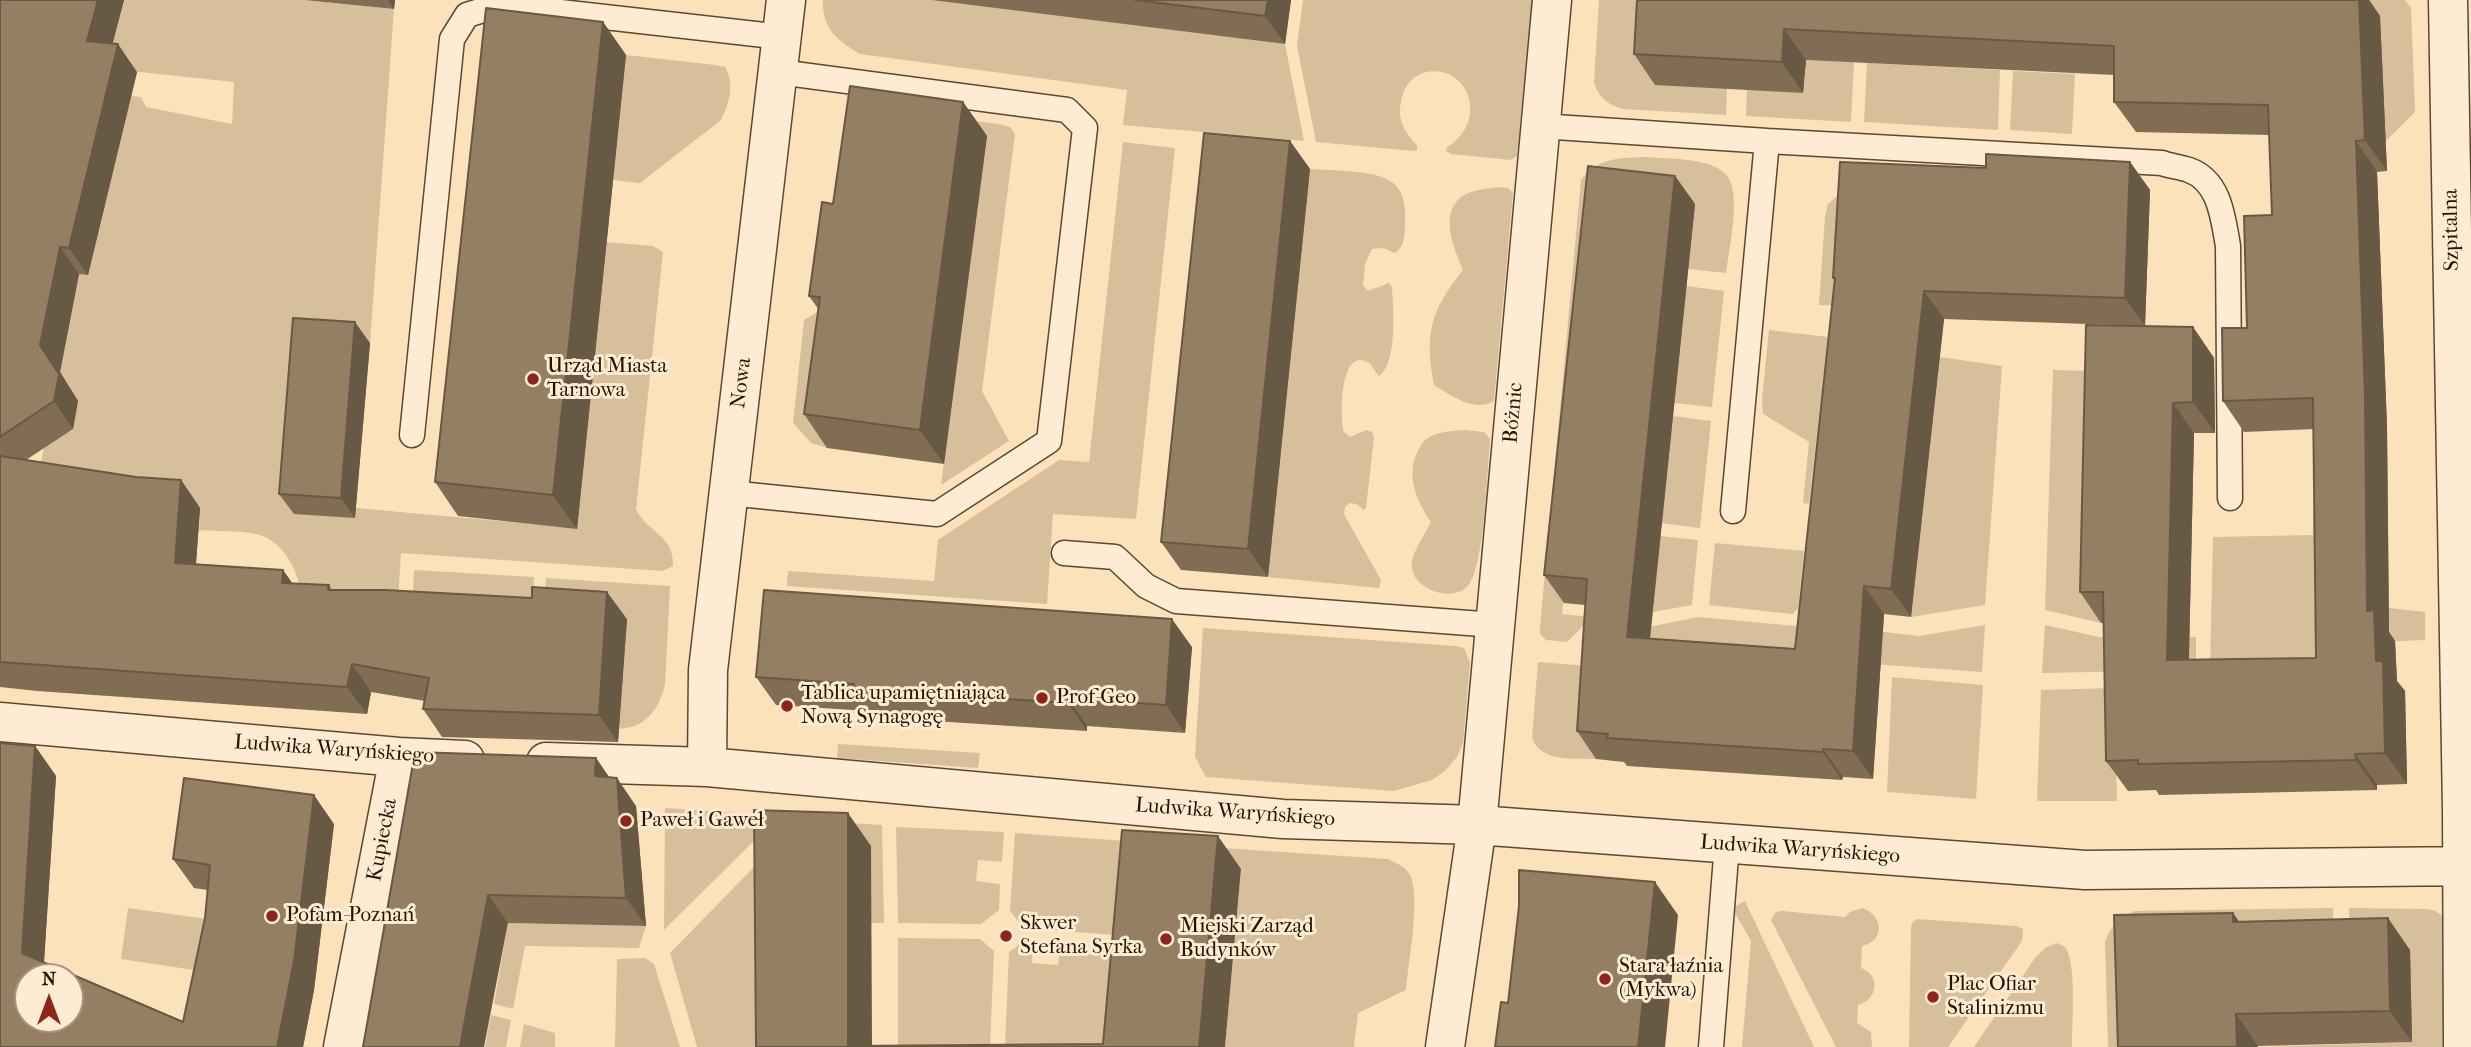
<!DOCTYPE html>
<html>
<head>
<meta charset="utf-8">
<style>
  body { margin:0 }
  #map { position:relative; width:2471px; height:1047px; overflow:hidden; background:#fce2bb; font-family:"IM FELL French Canon",serif }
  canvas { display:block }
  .north { position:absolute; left:14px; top:963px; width:70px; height:70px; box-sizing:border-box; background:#fdecd3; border:2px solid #a7967f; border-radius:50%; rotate:0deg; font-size:19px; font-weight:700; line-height:28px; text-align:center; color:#251401 }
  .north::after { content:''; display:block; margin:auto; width:24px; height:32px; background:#8f2418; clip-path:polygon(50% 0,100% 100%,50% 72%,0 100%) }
</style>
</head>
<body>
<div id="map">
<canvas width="2471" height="1047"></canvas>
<div class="north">N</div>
</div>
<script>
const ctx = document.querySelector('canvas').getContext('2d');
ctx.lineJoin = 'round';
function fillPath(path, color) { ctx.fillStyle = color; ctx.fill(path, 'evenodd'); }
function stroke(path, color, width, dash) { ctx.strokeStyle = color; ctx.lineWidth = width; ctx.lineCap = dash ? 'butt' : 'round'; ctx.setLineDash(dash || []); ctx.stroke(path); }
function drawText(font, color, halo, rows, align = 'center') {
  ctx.font = font + ' "IM FELL French Canon",serif'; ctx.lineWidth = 6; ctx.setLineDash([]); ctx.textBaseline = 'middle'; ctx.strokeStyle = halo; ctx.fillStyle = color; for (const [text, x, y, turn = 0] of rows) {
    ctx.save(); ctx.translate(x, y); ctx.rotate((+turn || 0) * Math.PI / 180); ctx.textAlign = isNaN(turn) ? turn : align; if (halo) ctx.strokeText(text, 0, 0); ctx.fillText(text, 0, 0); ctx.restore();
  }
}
const green = new Path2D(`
  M120,0h184l90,9 -24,334 -62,-5 47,180 1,-10 220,20 31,-286 46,4 10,6 -27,257c12,25 38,25 37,57l-10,5 -262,-18 -4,64 -95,-20c-4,-25 -16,-53 -42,-62 -16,-5 -44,-3 -61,-5l1,-23 -164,-22 12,-57 21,4 4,-3 5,-28 -23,-7 24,-120 9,1 43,-179 10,1 5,10 86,17 2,-42 -132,-14z
  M823,0h108l354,44 19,97 -181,-16 4,-35 -267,-36c-23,-14 -38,-25 -37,-54z
  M1303,0h229l-15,156 -6,4 -60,-6 -5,-3 1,-4c12,-6 22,-21 23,-34 4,-47 -61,-59 -69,-11 -4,18 4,31 16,43v5l-3,1 -98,-9 -19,-96z
  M1599,0h61l67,88 -1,27 -103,-6c-16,-5 -23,-10 -29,-26z
  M2362,0h43l6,8 4,104 -30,30 -5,-126z
  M626,55l89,10 10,2c10,16 4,38 -4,53l-81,63 -27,-3z
  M1806,60l48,2 -3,60 -105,-6 1,-27 56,4z
  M1867,63l133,7 -2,60 -134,-8z
  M2013,71l62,3 -3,60 -62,-4z
  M875,108l123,16 12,3 5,7 -33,257 27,50 -68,44 46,-349z
  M1123,142l52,6 -39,371 -83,-5 -6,90 -260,-18 1,-15 146,10 4,-41 121,-80 30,2z
  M1641,157c19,1 41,1 59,5 10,2 23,7 28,15 13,19 1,73 -2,96l-38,-4 -80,-74 -46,419 30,3 -25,25 -21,-2 -6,-6v-7l41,-447c15,-21 36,-22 60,-23z
  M1310,169c22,2 64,0 82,13 12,8 14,27 13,41 0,11 0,23 -10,30l-12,-5 -11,1 -7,15 -2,21 5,6 21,-8 3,4c1,21 6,76 -13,89 -4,-4 -6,-10 -10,-13 -30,-19 -29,56 -25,69l6,5 16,-7 6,2 2,5 -8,71 -2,2 -8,-6 -6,-1 -5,4 -1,7 37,66 -2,8 -111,-11z
  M1497,187l11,1 5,5 -19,208c-19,12 -44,-6 -60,-16 -10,-51 -3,-75 29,-115 -8,-19 -24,-54 -3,-72 9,-8 26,-9 37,-11z
  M1844,190l8,116 -33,-1 6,-89 3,-12z
  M1686,286l38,5 -12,116 -38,-4z
  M823,309l21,22 -17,117 -16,-5 -18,-20 11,-103z
  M1769,330l59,7 -19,167 -6,-1 6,-61 -46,-28 -1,-15z
  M1940,357l62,9 -17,239 -74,12z
  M2053,370l39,1 9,252 -56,-13z
  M1673,416l38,5 -11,107 -39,-5z
  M1465,430l19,2 6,7c-3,33 -5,118 -20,144 -14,23 -63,6 -58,-22 3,-13 13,-27 19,-39 -14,-20 -26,-47 -13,-71 3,-5 5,-11 10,-13 11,-7 24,-7 37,-8z
  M2313,512h23l53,96 36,4v28l-50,2 1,24 -166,4 3,-133 100,-2z
  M1660,536l38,4 -6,65 -39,7z
  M1715,543l89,8 -6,58 -6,5 -83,-9z
  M414,570l120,7 -3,48 -119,-7z
  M546,578l124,8 -5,99c-7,26 -19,42 -46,44l8,-112 -75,-6 -10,15z
  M1698,617l98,9 10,-3 113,13 66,-11 -3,47 -402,-29 22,-22 52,5z
  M2045,625l54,12h97v33l-154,3z
  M1203,628l252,18 9,2 6,15 -7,80 -6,14 -12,14 -13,9 -38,11 -188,-14 -11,-20z
  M1538,662l64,5 -6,92c-22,-1 -55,4 -64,-21z
  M1892,677l91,8 -7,114 -89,-7z
  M2114,688l3,113h-80l4,-111z
  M838,744l142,9 -2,15 -141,-10z
  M665,808l114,8 -115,114z
  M800,820l82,5 2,98h-13l-92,124h-82l-27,-94z
  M896,827l108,5 -2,30 -24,-2 -2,21 24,3 -1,26 -18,14 -83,-1z
  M1015,833l111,8 -11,94 -91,-7 -14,-17z
  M1147,843l241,16c8,4 17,7 22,16 11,21 -2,89 -4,115l-48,23 -4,34h-129l16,-178z
  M1745,901l69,146h-72l9,-106 -19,-33z
  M128,908l100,14 -8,52 -99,-15z
  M1862,908c22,7 23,33 0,38l-1,22c20,7 17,32 -3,37l-1,18 14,9 1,15h-36l-65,-127 5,-8 6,-1 63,6 5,-5z
  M2333,908l1,43 -195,96h-31l-3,-106c6,-15 14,-24 30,-30z
  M2349,908l76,1c11,1 15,3 21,13l3,125h-185l147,-5 -61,-91z
  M1917,919l99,7 7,3 -1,12 -74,106h-39l2,-119 1,-5z
  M508,923l138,3 -7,22 -114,-2 -12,63 -19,-5z
  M898,938l82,1 14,12 -4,96h-92z
  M1022,943l11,1 -1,19 26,2 2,-18 53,4 -7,96h-101l4,-95z
  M2056,943c6,2 10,3 12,10 8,21 4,70 4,94h-98l61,-89 10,-10z
  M645,958l9,6 26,83h-65l2,-88z
  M491,1015l20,5 -5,27h-21z
  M524,1024l31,9v14h-35z`);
const service = new Path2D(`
  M1540,126l227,15 395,22c8,3 18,4 27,7 31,11 34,48 39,76l2,252
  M412,435l40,-396 15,-24 32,-10 283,32
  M729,493l208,21 112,-73 36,-313 -18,-18 -288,-38
  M1733,511l34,-370
  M1064,553l51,4 31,29 30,15 319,24
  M1711,1047l16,-203`);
const minor = new Path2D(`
  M2448,0l14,810 1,237
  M0,722l399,35 66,3
  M546,762l161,5 576,52 194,6 608,45 386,-4
  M707,767l1,-97 78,-670
  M343,1047l56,-290
  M1445,1047l32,-222 75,-825`);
const wall = new Path2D(`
  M0,0h124l-12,44 25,28 -49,203 -9,-1 -19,98 18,29 -5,28 -47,31 110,17 45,3 19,28 -4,56 87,6 9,13 37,2 3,5 295,29 -9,123 -176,-5 -19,-28 2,-8 -54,-9 -4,22 -330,-23 -37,-4z
  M304,0h91l-1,9z
  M931,0h360l-6,44z
  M1637,0h732l11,16 7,155 -10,1 10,255 2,205 6,9 2,40 8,10 2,93 -30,1v5l-218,5 -3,-5 -28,1 -22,-30 -2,-138h-3l-21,-31 113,-265 21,31 1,75h-21l-5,227 127,-2 -2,-229 -70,3 -21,-31 24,-73 25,-113 -3,-80 -133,-3 -22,-30v-27l-308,-15 -3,33 -148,-8 -21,-31z
  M603,22l23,33 -49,474 -119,-13 -23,-34z
  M963,102l24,34 -43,328 -117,-16 -23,-34 15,-104 -10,-14 24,-92z
  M1290,141l20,28 -42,408 -87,-7 -20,-28z
  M2130,162l20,28 -5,136 -201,-7 -33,298 -27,-3 -11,165 -30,-2 -1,3 -215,-14 -3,-4 -28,-3 -19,-28 8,-126 -21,-2 -20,-28 131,-399 20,28 -45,435 145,10 40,-368 -2,-3 153,-110z
  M370,343l-15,175 -61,-4 -15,-20z
  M1192,647l-7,86 -98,-7v5l-214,-14 -4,-6 -93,-6 -20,-28z
  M35,746l21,30 -12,186 139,60 22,-104 3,-28 -14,-2 -21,-29 161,-35 -20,166 -11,57h-303z
  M596,758l13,19 27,29 10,120 -138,-3 -145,124z
  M2233,913l6,9 171,28 2,92 -154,4 -140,1z`);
const shadedWall = new Path2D(`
  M98,0h26l-18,69 -19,-28z
  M388,0h7l-1,9z
  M1268,0h23l-6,44 -20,-28z
  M2359,0h10l11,16 7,155 -22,-31z
  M603,22l23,33 -49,474 -24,-34z
  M1784,29l22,31 -3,33 -21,-31z
  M118,44l19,28 -49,203 -19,-27z
  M963,102l24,34 -43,328 -24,-34z
  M1290,141l20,28 -42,408 -20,-28z
  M2356,141l21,31 10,255 2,205 6,9 2,40 8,10 2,93 -22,-31 -9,-92 -9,-50z
  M2130,162l20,28 -5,136 -20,-28z
  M1675,176l20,28 -48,461 -20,-28z
  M60,247l19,27 -19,98 18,29 -5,28 -19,-28 -14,-56z
  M1924,291l20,28 -33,298 -20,-28z
  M355,322l15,21 -15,175 -14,-20z
  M2193,327l21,31 1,75 -22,-31z
  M2173,403l21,30 -6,258 -21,-31z
  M181,480l19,28 -6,82 -19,-27z
  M283,570l19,27 -20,-14z
  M1864,586l20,28 -11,165 -20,-28z
  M607,592l20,27 -9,123 -19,-27z
  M1172,619l20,28 -7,86 -19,-28z
  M352,664l19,28 -4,22 -20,-27z
  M1068,698l19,28v5l-19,-28z
  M35,746l21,30 -13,201 -21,-24z
  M1823,749l20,28 -1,3 -19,-28z
  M2355,754l22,31v5l-21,-30z
  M596,758l19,28 -20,-10z
  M617,778l19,28 10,120 -20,-28z
  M314,795l20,29 -20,166 -11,57h-26z
  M848,813l23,33 1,201h-23z
  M1218,836l23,33 -16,178h-26z
  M1655,882l23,33 -13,132h-27z
  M488,895l20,28 -24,124h-24z
  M2233,913l22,31 -22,-22z
  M2388,918l22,32 2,92 -22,-31z
  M2236,1014l22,32v1h-21z`);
const building = new Path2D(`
  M0,0h98l-11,41 31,3 -49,204 -9,-1 -20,98 19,29 -5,27 -54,36z
  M1135,0h133l-3,16z
  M1637,0h722l6,140 -9,1 9,255 2,215 7,-1 2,51h7l2,92 -30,1 1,6 -218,4v-4l-32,1 -3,-169h-23l6,-267 107,2v75l-20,1 -6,257 149,-2 -3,-260 -90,3 -1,-73h25l-3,-112 28,-1 -4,-110 -154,-3v-56l-330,-17 -2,33 -148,-8z
  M486,8l117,14 -50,473 -118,-13z
  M850,86l113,16 -43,328 -116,-16 16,-117 -11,-1 13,-94 11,2z
  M1204,133l86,8 -42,408 -87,-7z
  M1986,154l144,8 -5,136 -201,-7 -33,298 -27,-3 -11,165 -30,-2v3l-216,-14 1,-4 -31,-3 10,-152 -43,-4 44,-409 87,10 -48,461 168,12 40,-371h-2l7,-116 146,6z
  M293,318l62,4 -14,176 -62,-4z
  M0,456l136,21 45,3 -6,83 108,7 -1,13 47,2 -1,5h57l147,8v-11l75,5 -8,123 -176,-6 6,-31 -77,-14 -5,23 -347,-25z
  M764,590l408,29 -6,86 -98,-7v5l-214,-14v-5l-98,-7z
  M0,743l35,3 -13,207 161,69 22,-104 5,-53 -37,-6 11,-81 130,17 -20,166 -17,86h-277zM28,977h42v42h-42z
  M415,752l181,6 -1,18 22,2 9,120 -138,-3 -28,152h-97z
  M754,810l94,3v233l255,-2 19,-214 96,6 -19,211h-443z
  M1519,870l136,12 -17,165h-143l6,-45 7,1 11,-97z
  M2233,913v9l155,-4 2,93 -154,3 1,33h-119l-4,-132z`);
const markers = [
  [533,379,7,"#8f2418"],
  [1042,698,7,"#8f2418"],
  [787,706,7,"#8f2418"],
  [626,821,7,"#8f2418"],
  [272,916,7,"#8f2418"],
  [1006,936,7,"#8f2418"],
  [1166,939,7,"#8f2418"],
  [1605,979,7,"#8f2418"],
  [1933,997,7,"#8f2418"]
];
const streetNames = [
  ["Szpitalna",2452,230,-91],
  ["Nowa",742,383,-83],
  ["Bóżnic",1514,413,-85],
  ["Ludwika Waryńskiego",334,750,4],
  ["Ludwika Waryńskiego",1235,813,4],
  ["Kupiecka",383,840,-79],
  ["Ludwika Waryńskiego",1800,850,4]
];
const poiNames = [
  ["Urząd Miasta",547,367],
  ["Tarnowa",547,391],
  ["Tablica upamiętniająca",801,694],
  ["Nową Synagogę",801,718],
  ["Prof-Geo",1056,698],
  ["Paweł i Gaweł",640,821],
  ["Pofam-Poznań",286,916],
  ["Skwer",1020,924],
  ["Stefana Syrka",1020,948],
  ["Miejski Zarząd",1180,927],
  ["Budynków",1180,951],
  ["Stara łaźnia",1619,967],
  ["(Mykwa)",1619,991],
  ["Plac Ofiar",1947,985],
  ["Stalinizmu",1947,1009]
];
fillPath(green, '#d7bf9b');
stroke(service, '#5b4830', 27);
stroke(minor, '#5b4830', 41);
stroke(service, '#fdecd3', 24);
stroke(minor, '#fdecd3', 38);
fillPath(wall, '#806d54');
fillPath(shadedWall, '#685945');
fillPath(building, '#957f62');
stroke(building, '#685945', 2);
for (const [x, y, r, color] of markers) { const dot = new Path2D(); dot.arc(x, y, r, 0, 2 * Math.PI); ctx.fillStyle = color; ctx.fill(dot); stroke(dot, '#fdecd3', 2.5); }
drawText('21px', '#251401', '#fdecd3', streetNames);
drawText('21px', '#251401', '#fdecd3', poiNames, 'left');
</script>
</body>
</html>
